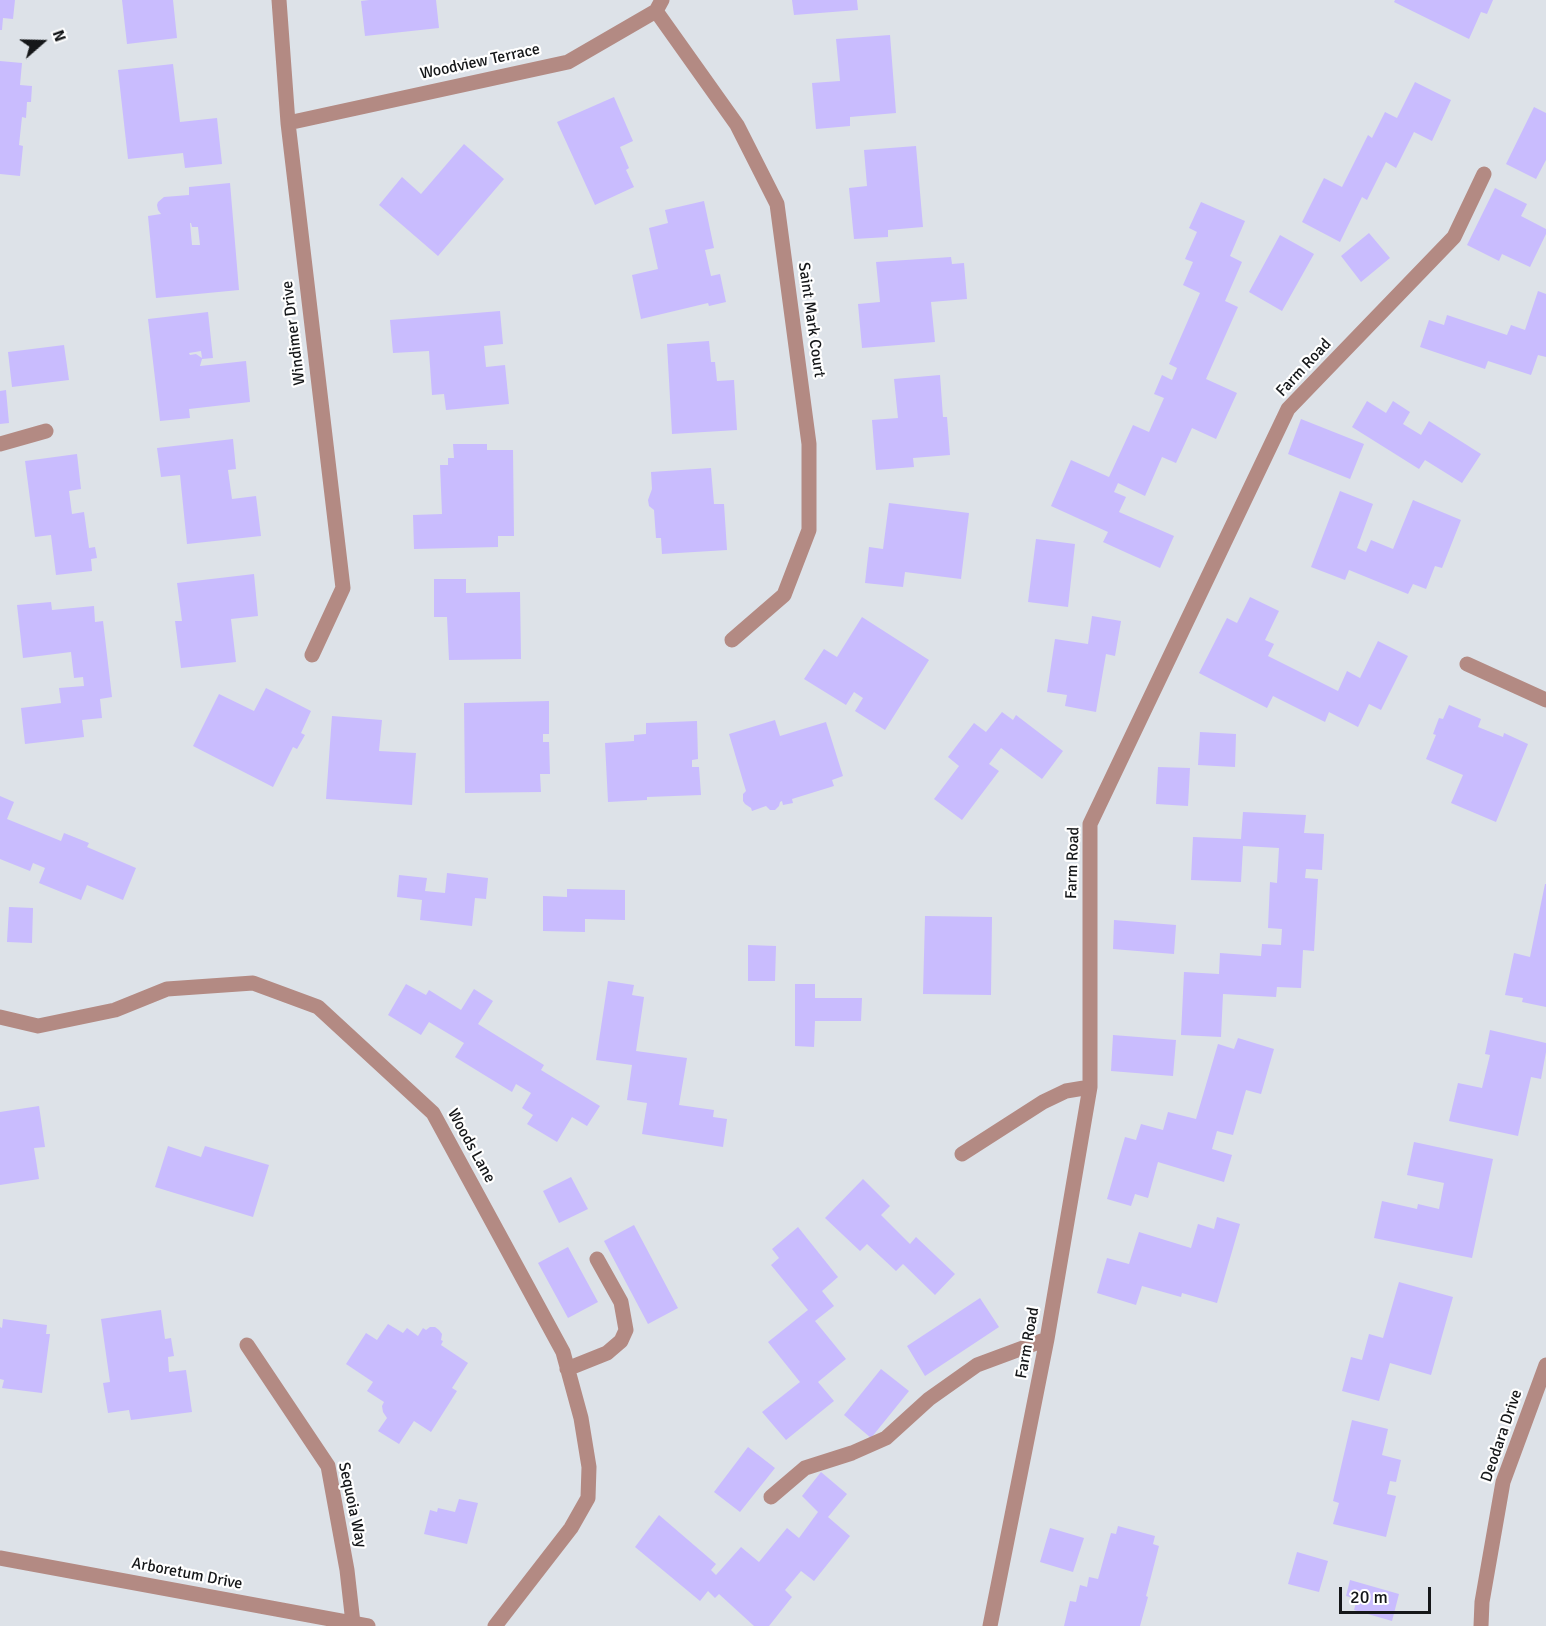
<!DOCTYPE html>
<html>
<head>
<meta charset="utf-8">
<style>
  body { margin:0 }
  #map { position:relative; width:1546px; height:1626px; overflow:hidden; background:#dde2e8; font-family:Signika,sans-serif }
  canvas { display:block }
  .north { position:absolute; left:12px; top:12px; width:60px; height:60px; -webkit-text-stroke:4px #fff; paint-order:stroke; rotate:70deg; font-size:16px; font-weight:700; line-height:24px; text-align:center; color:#151719 }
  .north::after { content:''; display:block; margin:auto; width:21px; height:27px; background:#151719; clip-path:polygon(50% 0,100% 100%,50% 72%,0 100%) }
  .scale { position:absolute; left:1339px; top:1587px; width:92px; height:27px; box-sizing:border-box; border:3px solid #151719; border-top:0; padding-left:8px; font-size:18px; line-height:21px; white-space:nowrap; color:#151719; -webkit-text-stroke:4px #fff; paint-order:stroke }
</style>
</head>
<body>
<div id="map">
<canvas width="1546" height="1626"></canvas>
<div class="north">N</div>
<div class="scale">20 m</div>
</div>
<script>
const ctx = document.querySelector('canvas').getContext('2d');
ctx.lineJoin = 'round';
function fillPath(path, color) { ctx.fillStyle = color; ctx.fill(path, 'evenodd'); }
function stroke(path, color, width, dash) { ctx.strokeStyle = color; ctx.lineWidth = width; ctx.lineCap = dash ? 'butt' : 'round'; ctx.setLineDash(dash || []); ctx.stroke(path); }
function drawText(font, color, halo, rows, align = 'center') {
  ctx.font = font + ' Signika,sans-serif'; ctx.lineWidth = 4.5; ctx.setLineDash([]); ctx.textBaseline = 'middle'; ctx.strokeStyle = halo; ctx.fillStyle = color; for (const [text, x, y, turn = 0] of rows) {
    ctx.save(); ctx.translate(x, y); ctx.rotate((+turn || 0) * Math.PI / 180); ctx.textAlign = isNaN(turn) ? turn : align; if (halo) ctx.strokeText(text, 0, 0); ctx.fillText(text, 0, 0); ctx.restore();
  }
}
const building = new Path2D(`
  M0,0h15l-2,19 -10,-1 -1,12h-2z
  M122,0h51l4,38 -50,6z
  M369,0h67l3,28 -74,8 -4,-35z
  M792,0h65l1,10 -64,5z
  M1395,0h98l-6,14 -6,-2 -12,27 -75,-37z
  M890,35l6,78 -46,4v9l-34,3 -4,-46 28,-2 -4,-42z
  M0,61l22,2 -2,22 12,1 -1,16h-4l-1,16 -4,-1 -3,28 4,1 -3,30 -20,-2z
  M173,64l7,58 37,-4 5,46 -37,4 -2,-15 -55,6 -10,-89z
  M1415,82l36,18 -19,41 -18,-9 -18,36 -10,-6 -19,38 -5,-3 -22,45 -38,-20 22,-44 18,9 26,-52 4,3 13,-26 12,6z
  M614,97l19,44 -13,6 9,21 -3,2 8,17 -39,18 -38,-83z
  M1534,107l12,6v47l-10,19 -30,-15z
  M464,144l40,35 -66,77 -59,-51 23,-28 19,17z
  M916,146l7,81 -35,3v7l-34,2 -5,-51 18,-2 -3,-36z
  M230,183l9,107 -83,8 -8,-82 13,-2 -3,-4 -1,-5 1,-3 6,-5 25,-2v-8zM190,223h1l1,4h6l2,18h-8z
  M1495,188l32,16 -6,12 25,13v5l-16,33 -28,-13 -3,7 -32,-16z
  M704,201l10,47 -9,2 6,26 9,-2 6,28 -17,4 -1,-3 -67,16 -9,-44 26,-6 -9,-41 19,-5 -3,-13z
  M1201,202l44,19 -15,35 12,6 -17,39 13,6 -32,72 31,14 -21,46 -24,-11 -16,35 -14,-6 -17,39 -27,-13 -4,9 12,5 -7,15 55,24 -14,32 -57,-26 5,-10 -57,-26 20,-46 38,17 24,-52 16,7 15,-34 -10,-4 8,-19 10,5 5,-12 -8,-4 31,-71 -17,-8 10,-23 -8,-3 12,-27 -8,-4z
  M1369,233l21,25 -29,24 -20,-26z
  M1280,235l34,19 -32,57 -33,-19z
  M951,257l1,7 12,-1 3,36 -36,3 4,40 -73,6 -4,-44 22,-2 -4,-40z
  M1538,291l8,3v63l-8,-2 -7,20 -43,-14 -3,8 -65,-22 9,-27 15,5 3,-10 60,20 4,-10 14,5z
  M500,311l3,33 -19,2 2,21 19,-2 4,39 -63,6 -2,-16 -12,1 -3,-44 -36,2 -3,-33z
  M208,312l5,46 -11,1 -2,7 46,-5 4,41 -61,7 1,9 -30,3 -12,-102zM201,351l1,7 -6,-4 -6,1 -1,-2z
  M709,341l2,21h4l2,19 17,-1 3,50 -65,4 -5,-90z
  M64,345l5,35 -57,7 -4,-35z
  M940,375l3,42h4l3,38 -37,3 1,9 -38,3 -4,-50 26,-2 -4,-39z
  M6,390l3,33 -9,1v-33z
  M1367,401l19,12 7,-12 17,11 -7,12 18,11 8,-14 52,33 -19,29 -37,-23 -6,9 -67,-42z
  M1301,419l63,25 -14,35 -62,-25z
  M233,439l3,30 -8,1 4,29 24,-3 5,40 -74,8 -7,-69 -19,2 -4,-29z
  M453,444h34v6h26l1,86h-16v11l-84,2 -1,-34 29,-1 -2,-49h8v-7h6z
  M77,454l4,35 -12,2 3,23 12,-2 5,36 6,-1 2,11 -6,1 1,12 -36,4 -5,-40 -16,2 -10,-76z
  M711,468l3,36h10l3,46 -65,4 -1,-16h-5l-2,-28 -5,-4 -1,-6 4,-11 -1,-17z
  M1340,491l33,13 -16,44 9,4 5,-12 22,9 20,-49 48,20 -19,48 -7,-2 -9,23 -13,-5 -5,10 -59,-24 -4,10 -34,-13z
  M889,503l80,10 -8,66 -56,-7 -2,15 -38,-4 4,-36 14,2z
  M1036,539l39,5 -7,63 -40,-5z
  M254,574l4,42 -27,3 5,43 -55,6 -6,-47h7l-5,-38z
  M434,579h32v14l54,-1 1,67 -72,1 -2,-43h-13z
  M1250,597l29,14 -14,29 9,4 -6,12 70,35 9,-20 13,7 18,-37 30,15 -27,54 -12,-6 -11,23 -29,-15 -4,10 -52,-26 -6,12 -68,-35 28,-55 10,5z
  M51,602l1,8 42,-4 1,16 8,-1 9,76 -12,2 2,19 -20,2 2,17 -59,7 -4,-36 40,-5 -2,-15 25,-2 -1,-9 -9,1 -3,-26 -48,6 -6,-53z
  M1092,616l29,5 -6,35 -9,-2 -10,58 -31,-6 2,-11 -20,-3 8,-53 33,5z
  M862,617l67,43 -44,70 -30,-19 8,-13 -9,-6 -8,13 -42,-26 20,-30 13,8z
  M266,688l45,23 -10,22 4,2 -8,14 -4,-2 -20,40 -80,-41 26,-52 35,17z
  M549,701v33h-6v8h6l1,32h-10l1,18 -76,1 -1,-90z
  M1449,705l32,14 -3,8 25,10 1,-4 24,11 -32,78 -45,-19 12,-28 -37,-16 10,-24 -3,-1 6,-16 4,1z
  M1002,712l11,8 3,-5 47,36 -21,28 -41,-31 -12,16 10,7 -37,49 -28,-21 25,-33 -11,-9 26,-34 12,9z
  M332,716l50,4 -3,31 37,2 -4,52 -86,-6z
  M775,720l5,16 46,-14 17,54 -11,4 2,6 -42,13 1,4 -10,2 -1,-4 -2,1 -1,4 -4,4h-5l-4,-4 -14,5 -1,-3 -6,-4 -2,-3v-7l3,-3 -17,-57z
  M697,721l1,38 -6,1v7h7l2,28 -54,2v3l-39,2 -3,-59 29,-2v-6l12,-1v-11z
  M1200,732l36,2 -1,33 -37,-2z
  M1158,767l32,1 -2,38 -32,-2z
  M0,796l14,6 -7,17 54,22 3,-8 25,10 -2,4 49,21 -13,32 -36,-15 -6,15 -42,-17 6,-15 -12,-5 -3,8 -30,-12z
  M1243,812l63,3 -2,18 20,1 -2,36 -16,-1 -1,9 13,1 -4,72 -11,-1 -2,38 -24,-1 -1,10 -53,-3 -2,43 -40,-2 3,-63 35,2 1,-21 41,3 1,-12 19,1 1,-16 -14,-1 2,-46 7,1 2,-35 -36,-2 -2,36 -50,-2 2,-43 48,2z
  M447,873l41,5 -2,21 -11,-1 -3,28 -52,-6 2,-20 -25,-3 2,-22 28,3 -2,13 20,2z
  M1545,884h1v123l-24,-5 1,-4 -18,-3 9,-42 16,4z
  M567,889l58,1v30l-40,-1v13l-42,-1v-35l24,1z
  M9,907l24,1 -1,35 -25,-1z
  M925,916l67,1 -1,78 -68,-1z
  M1114,920l62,5 -2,29 -61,-5z
  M748,945l28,1 -1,35h-27z
  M608,981l26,4 -2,10 12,2 -8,54 51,7 -8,47 35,5 -1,7 14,2 -4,28 -81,-13 5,-31 -20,-3 5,-35 -36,-5z
  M406,984l20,11 3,-5 32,20 13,-21 19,12 -15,23 66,41 -3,5 59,36 -13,20 -15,-9 -15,25 -30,-18 6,-9 -11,-7 9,-15 -15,-9 -4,8 -57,-35 9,-14 -35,-21 -8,13 -33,-20z
  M795,984h20v14h47l-1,23h-46l-1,26 -19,-1z
  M1490,1030l56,13v9l-5,27 -10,-2 -13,59 -69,-15 9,-38 24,5 8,-33 -5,-1z
  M1113,1035l63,5 -3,36 -62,-5z
  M1238,1038l36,11 -13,45 -15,-4 -13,45 -16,-4 -5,18 20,6 -8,27 -66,-20 -10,36 -13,-4 -4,12 -24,-7 18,-62 11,3 5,-16 22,6 5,-18 28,7 22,-75 16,5z
  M39,1106l6,41 -11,1 5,31 -39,6v-73z
  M1414,1142l79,17 -21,99 -98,-20 8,-37 35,8 1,-5 21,5 5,-26 -37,-8z
  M168,1146l33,11 4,-11 64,19 -16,52 -98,-30z
  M571,1177l17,32 -29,14 -16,-32z
  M863,1179l27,27 -9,9 29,29 6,-7 39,37 -20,21 -32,-31 -7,7 -29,-27 -7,7 -35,-33z
  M1217,1217l23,7 -23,79 -35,-10 -1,4 -39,-11 -6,19 -39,-12 10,-35 22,6 10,-32 52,16 7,-24 16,5z
  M634,1225l44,83 -30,16 -44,-83z
  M798,1227l40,50 -16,14 12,15 -19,15 31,38 -28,23 16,19 -48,39 -24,-28 38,-30 -32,-40 40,-32 -37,-45 8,-7 -7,-9z
  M568,1247l30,55 -30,16 -30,-55z
  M1399,1282l54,15 -22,78 -41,-12 -11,38 -37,-10 9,-34 11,3 7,-26 14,4z
  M980,1298l19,29 -74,49 -18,-30z
  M161,1310l4,29 6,-1 3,18 -6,1 1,15 17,-2 6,42 -61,8 -2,-10 -21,3 -5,-30 7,-1 -9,-63z
  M3,1319l44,6 -1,9h4l-8,59 -40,-5 2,-8 -4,-1v-52l2,1z
  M388,1324l15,9 4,-5 11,8 5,-8 3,2 4,-3h5l4,3 3,4 -1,6 2,1 -2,4 27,18 -16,25 5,3 -26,41 -17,-11 -15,23 -21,-13 9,-13 -4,-6 -1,-6 2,-4 -17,-11 6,-9 -27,-18 20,-31 11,7z
  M881,1369l28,22 -38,47 -27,-23z
  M1352,1420l36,9 -6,26 19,5 -5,22 -6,-1 -3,13 9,2 -10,41 -53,-13 6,-21 -6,-2z
  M748,1447l27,21 -35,44 -26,-20z
  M821,1472l26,22 -19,23 22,19 -36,45 -13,-10 -16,19 7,7 -23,29h-15l-35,-32 -4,4 -7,-7 -8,10 -65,-54 24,-32 57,49 -5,6 5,5 25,-28 18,15 28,-34 12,10 19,-26 -16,-16z
  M459,1499l19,4 -11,41 -43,-10 6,-24 7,2 1,-4 17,4z
  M1118,1526l37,10 -2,8 6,2 -13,50 2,1 -8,29h-76l6,-25 6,1 4,-17 7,2 2,-10 9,2 13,-46 5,1z
  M1050,1528l34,10 -11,34 -33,-10z
  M1297,1552l31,9 -9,31 -31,-8z
  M1350,1580l49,14 -7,27 -38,-11 3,-11 -11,-3z`);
const minor = new Path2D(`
  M279,0l9,123 55,465 -31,67
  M656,11l81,114 40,79 32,240v86l-25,65 -52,45
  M288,123l280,-61 88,-51 6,-11
  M0,444l46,-13
  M1467,664l79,36
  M0,1017l38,9 77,-16 52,-21 86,-6 65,24 115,106 130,239 18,66 8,49 -1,31 -17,30 -76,98
  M962,1154l81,-52 23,-11 24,-4
  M247,1345l81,121 19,104 6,53
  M567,1369l40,-16 14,-12 5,-11 -5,-28 -24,-43
  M771,1497l34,-29 47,-15 34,-15 43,-39 48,-34 70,-26
  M0,1558l368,68
  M990,1626l57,-287 43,-252v-263l198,-415 166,-172 30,-63
  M1481,1626l1,-24 21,-120 43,-117`);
const streetNames = [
  ["Woodview Terrace",480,62,-12],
  ["Saint Mark Court",811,320,82],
  ["Windimer Drive",294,333,-97],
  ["Farm Road",1304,368,-47],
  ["Farm Road",1073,863,-88],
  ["Woods Lane",471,1146,61],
  ["Farm Road",1028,1343,-80],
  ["Deodara Drive",1502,1436,-71],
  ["Sequoia Way",352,1505,78],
  ["Arboretum Drive",187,1574,11]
];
fillPath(building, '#c9bcfe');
stroke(minor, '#b38a83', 15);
drawText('16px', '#151719', '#fff', streetNames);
</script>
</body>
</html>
